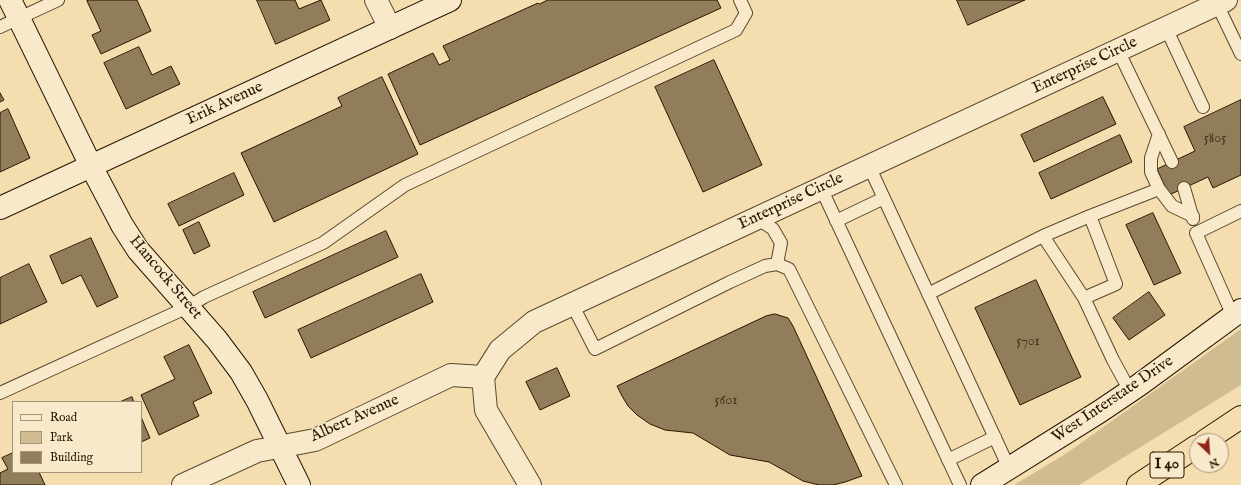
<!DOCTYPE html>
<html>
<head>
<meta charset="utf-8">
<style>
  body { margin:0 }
  #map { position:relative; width:1241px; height:485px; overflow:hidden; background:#f4ddaf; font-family:"IM FELL English",serif }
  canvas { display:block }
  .legend { position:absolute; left:12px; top:401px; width:130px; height:72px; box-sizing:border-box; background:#f8e9cb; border:1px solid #a4957a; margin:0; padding:5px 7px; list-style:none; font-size:12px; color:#271600 }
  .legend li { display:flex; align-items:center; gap:8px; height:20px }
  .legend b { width:20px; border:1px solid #a4957a }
  .north { position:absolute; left:1189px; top:433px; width:40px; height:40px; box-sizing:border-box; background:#f8e9cb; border:1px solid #a4957a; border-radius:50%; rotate:155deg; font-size:11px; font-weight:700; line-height:16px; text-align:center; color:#271600 }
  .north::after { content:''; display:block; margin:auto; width:14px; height:18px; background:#8f2418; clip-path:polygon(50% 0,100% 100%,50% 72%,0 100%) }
</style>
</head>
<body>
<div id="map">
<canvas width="1241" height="485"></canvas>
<ul class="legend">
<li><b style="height:5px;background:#f8e9cb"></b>Road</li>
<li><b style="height:11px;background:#d1bb91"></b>Park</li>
<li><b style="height:11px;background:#927d5b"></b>Building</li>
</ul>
<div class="north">N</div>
</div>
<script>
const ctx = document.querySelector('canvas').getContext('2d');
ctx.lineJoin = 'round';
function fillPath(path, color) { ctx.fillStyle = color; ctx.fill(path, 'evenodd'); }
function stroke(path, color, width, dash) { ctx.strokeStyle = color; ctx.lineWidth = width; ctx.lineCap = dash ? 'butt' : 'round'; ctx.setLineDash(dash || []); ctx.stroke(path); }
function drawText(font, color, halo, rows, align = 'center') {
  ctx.font = font + ' "IM FELL English",serif'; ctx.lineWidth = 3; ctx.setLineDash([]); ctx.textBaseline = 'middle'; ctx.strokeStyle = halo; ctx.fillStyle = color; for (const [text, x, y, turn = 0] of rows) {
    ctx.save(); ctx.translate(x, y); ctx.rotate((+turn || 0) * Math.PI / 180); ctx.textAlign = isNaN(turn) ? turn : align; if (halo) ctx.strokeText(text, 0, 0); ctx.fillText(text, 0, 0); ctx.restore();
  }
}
const green = new Path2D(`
  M1241,329v56l-162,100h-65l53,-32z`);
const building = new Path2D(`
  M90,0h47l14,31 -50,23 -9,-19 9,-4 -14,-30z
  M257,0h38l4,9 22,-9 9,20 -54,24z
  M548,0h169l4,8 -301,137 -32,-71 45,-21 6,12 11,-5 -7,-14 95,-43 1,1z
  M957,0h68l-57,25z
  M139,47l13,28 19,-9 9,18 -54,25 -22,-46z
  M714,60l48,105 -59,27 -48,-105z
  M382,77l36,77 -144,68 -33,-69 101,-47 -4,-8z
  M0,93l4,7 -4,2z
  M1103,97l13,27 -82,38 -13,-27z
  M1241,100v75l-28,13 -5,-11 -39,18 -12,-26 38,-18 -11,-24z
  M8,109l22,49 -30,14v-59z
  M1120,135l12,27 -81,37 -12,-26z
  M234,173l10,22 -65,31 -11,-22z
  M1153,213l28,60 -27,12 -28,-60z
  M199,222l11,24 -16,8 -11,-24z
  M386,231l12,26 -133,61 -12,-26z
  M91,238l27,59 -21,10 -16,-32 -19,9 -12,-28z
  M29,264l18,38 -47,22v-46z
  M421,274l12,28 -122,56 -13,-28z
  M1036,280l45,97 -61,28 -45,-97z
  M1149,292l16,23 -36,25 -16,-22z
  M775,314l13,4 5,8 69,150 -17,6 -12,3h-14l-16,-4 -34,-19 -39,-7 -37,-22 -28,-3 -15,-6 -13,-9 -9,-9 -6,-10 -5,-10 149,-70z
  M189,345l23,48 -19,9 6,14 -40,19 -18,-40 34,-16 -11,-22z
  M557,368l13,28 -30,14 -14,-28z
  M132,397l2,5h-14z
  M141,417l9,21 -9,4z
  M13,453v19h26l6,13h-45v-12l8,-4 -6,-11z`);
const lane = new Path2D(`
  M1217,4l24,50
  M0,27l58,-27
  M1166,28l37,79
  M1118,50l54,112
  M1159,134l-8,24v14l8,17 13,17 21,10
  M869,166l140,302
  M821,188l139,297
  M1184,188l9,31
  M757,218l16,11 8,14 -4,21
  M836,221l48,-23
  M1043,236l47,-20
  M928,294l115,-58 41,62 29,62 17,31
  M1084,298l32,-14 -26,-68 69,-27
  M572,304l23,45 135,-67 35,-16 12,-2 12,5 107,216
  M1233,316l-37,-83 45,-22
  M0,393l188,-86 16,-10 119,-54 82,-58 331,-155 10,-17 -6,-13
  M948,460l47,-23`);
const street = new Path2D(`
  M376,0l14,28
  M183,485l74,-34 58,-11 136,-65 32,2
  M530,485l-44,-75 -3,-33 17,-27 34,-28 692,-322`);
const secondary = new Path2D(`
  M10,0l81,166 31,59 16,25 79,90 24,32 16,28 42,85
  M0,208l450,-208
  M982,485l117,-73 40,-27 102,-75`);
const highway = new Path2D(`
  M1205,441l36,-24
  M1138,485l59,-39`);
const numberNames = [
  ["5805",1215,139],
  ["5701",1028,342],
  ["5601",726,401]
];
const shields = [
  [1167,465,34]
];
const shieldNames = [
  ["I 40",1167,465]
];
const streetNames = [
  ["Enterprise Circle",1085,66,-25],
  ["Erik Avenue",225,104,-25],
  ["Enterprise Circle",791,202,-25],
  ["Hancock Street",165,278,50],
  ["West Interstate Drive",1113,400,-34],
  ["Albert Avenue",355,419,-24]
];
fillPath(green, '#d1bb91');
fillPath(building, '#927d5b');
stroke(building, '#271600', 1);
stroke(lane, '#5a482c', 14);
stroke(street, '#5a482c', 24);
stroke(secondary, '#271600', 24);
stroke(highway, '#271600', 24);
stroke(lane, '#f8e9cb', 12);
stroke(street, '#f8e9cb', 22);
stroke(secondary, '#f8e9cb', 22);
stroke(highway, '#f4ddaf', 22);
drawText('14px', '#423017', null, numberNames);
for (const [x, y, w] of shields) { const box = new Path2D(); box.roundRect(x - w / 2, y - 13, w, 26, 3); ctx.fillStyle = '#f8e9cb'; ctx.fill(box); stroke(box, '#271600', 1); }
drawText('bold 15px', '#271600', null, shieldNames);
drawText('16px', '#271600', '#f8e9cb', streetNames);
</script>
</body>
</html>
